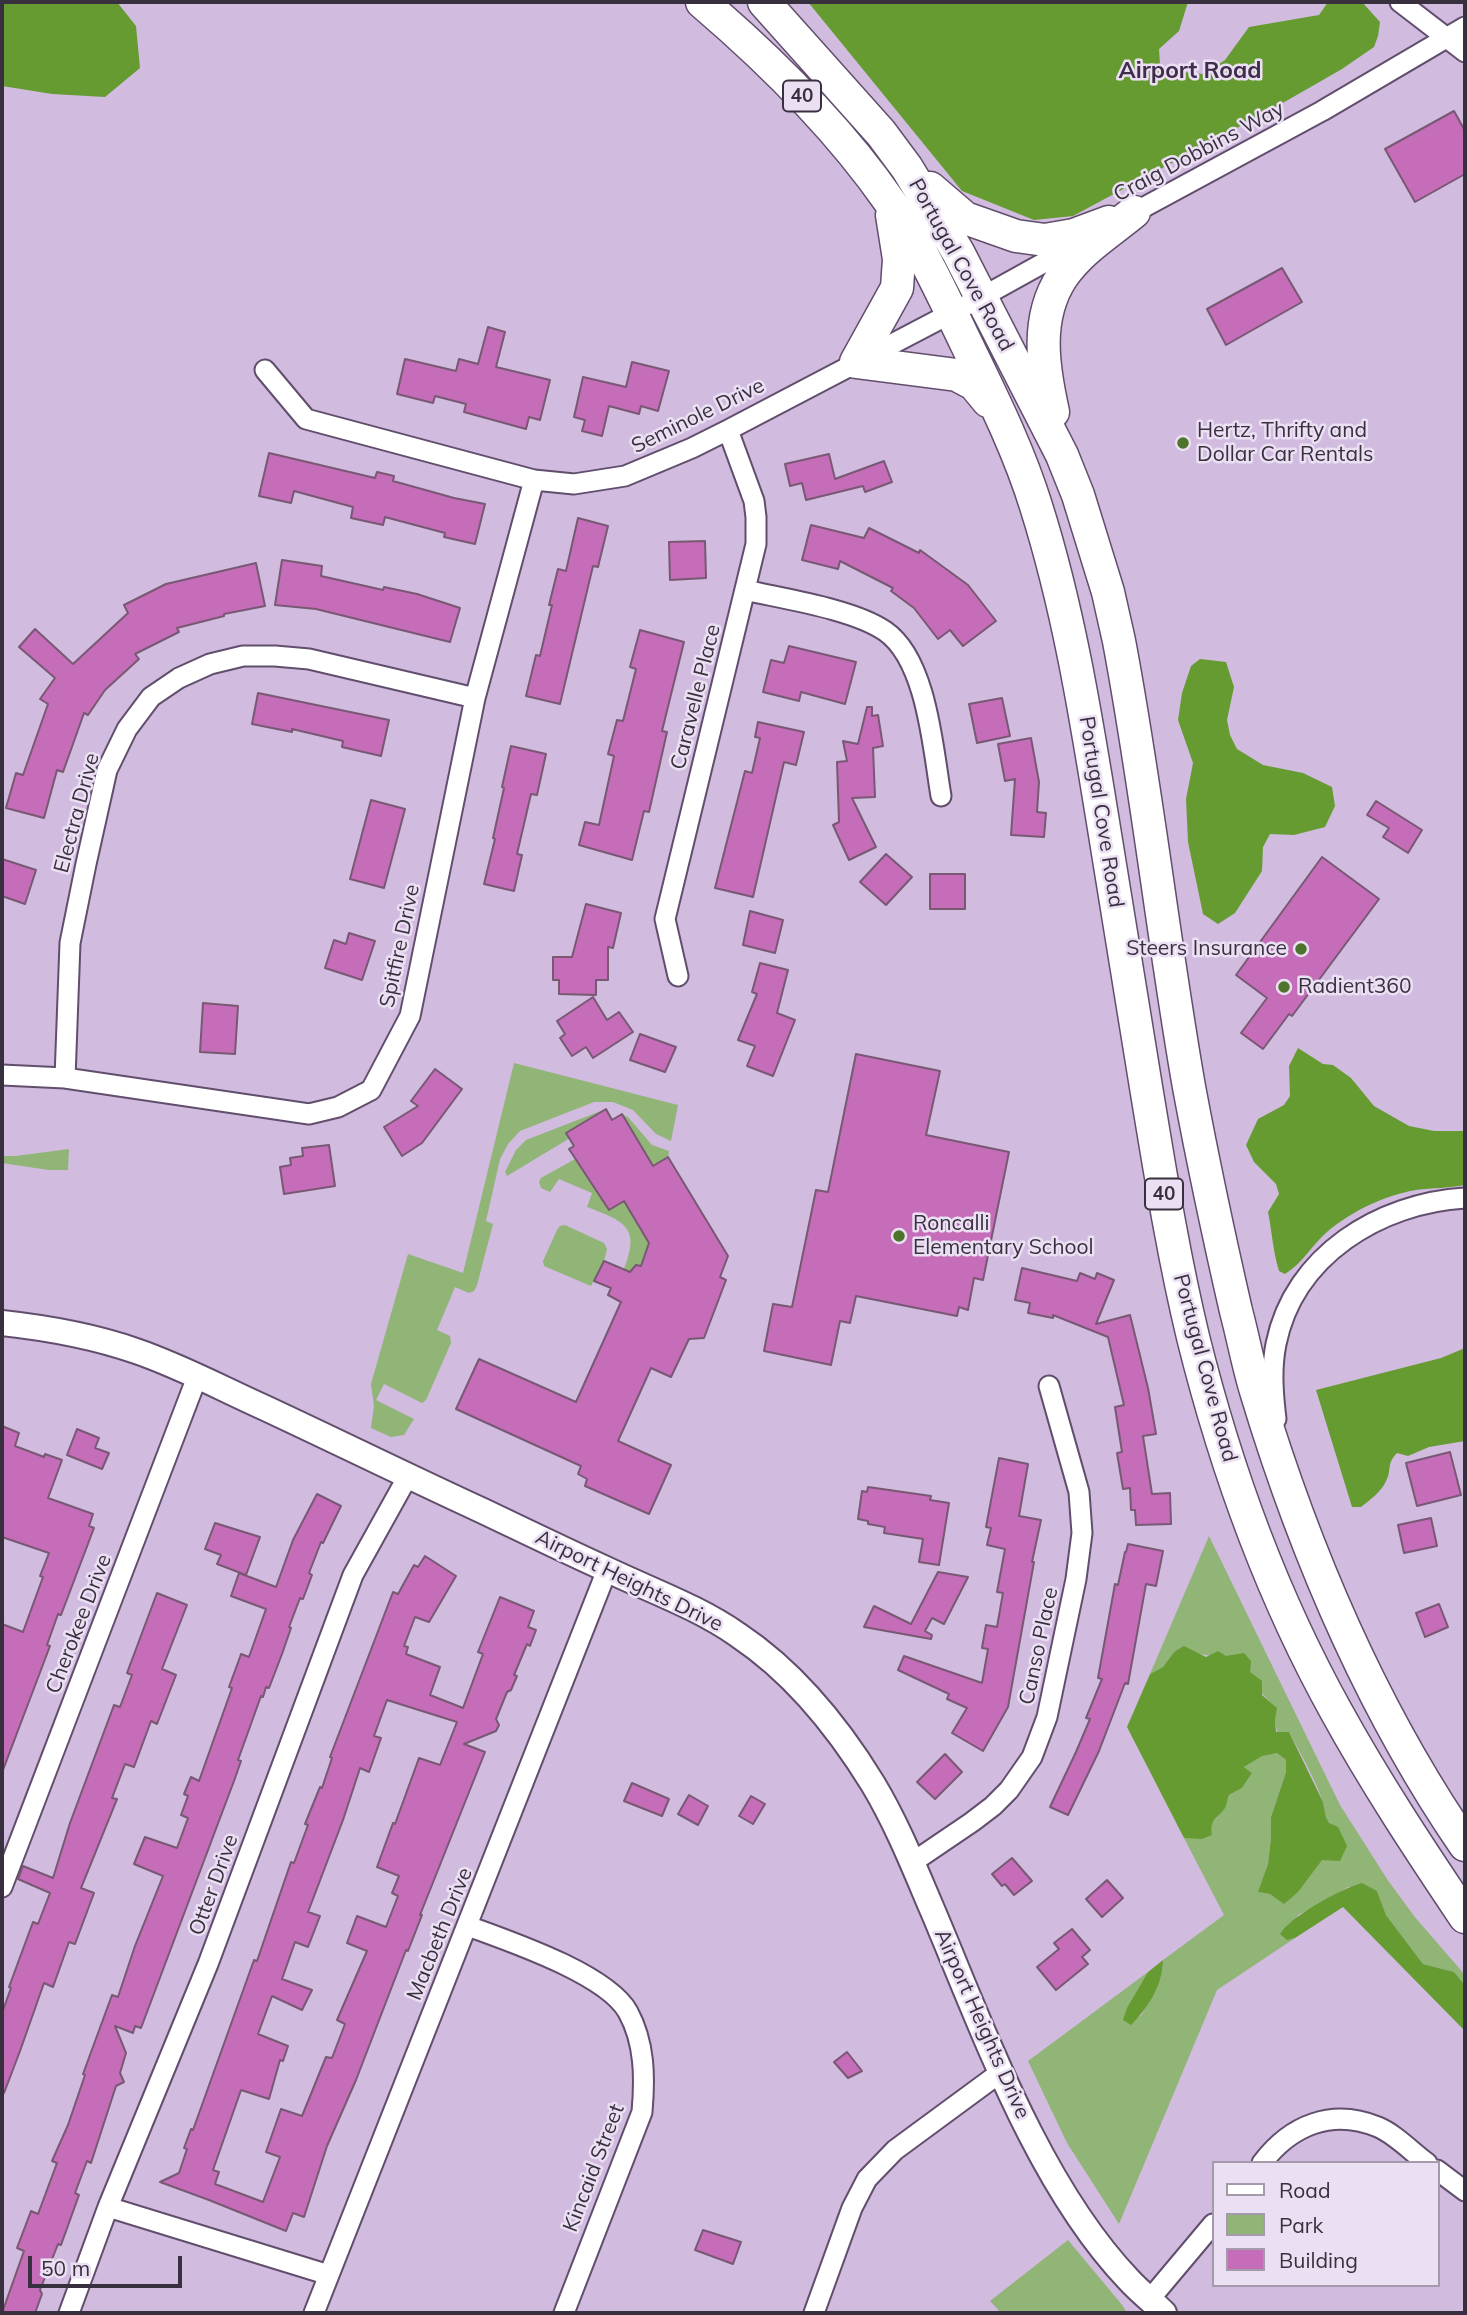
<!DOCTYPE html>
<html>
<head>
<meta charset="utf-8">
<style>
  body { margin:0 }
  #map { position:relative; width:1467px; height:2315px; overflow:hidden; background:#d1bbdf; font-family:Mulish,sans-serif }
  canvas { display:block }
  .frame { position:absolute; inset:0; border:4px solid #39303f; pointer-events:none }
  .legend { position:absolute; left:1212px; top:2161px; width:228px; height:126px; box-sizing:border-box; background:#ebe0f3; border:2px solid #a49aab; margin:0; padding:9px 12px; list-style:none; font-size:21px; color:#39303f }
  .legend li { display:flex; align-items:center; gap:14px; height:35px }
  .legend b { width:35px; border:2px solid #a49aab }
  .scale { position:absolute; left:28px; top:2256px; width:154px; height:32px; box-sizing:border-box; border:4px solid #39303f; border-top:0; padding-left:9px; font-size:21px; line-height:24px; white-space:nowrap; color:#39303f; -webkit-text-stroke:5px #ebe0f3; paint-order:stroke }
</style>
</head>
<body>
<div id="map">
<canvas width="1467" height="2315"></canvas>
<div class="frame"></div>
<ul class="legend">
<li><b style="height:9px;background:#fff"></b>Road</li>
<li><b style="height:19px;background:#91b477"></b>Park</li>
<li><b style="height:19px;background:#c56db9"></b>Building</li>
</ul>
<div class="scale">50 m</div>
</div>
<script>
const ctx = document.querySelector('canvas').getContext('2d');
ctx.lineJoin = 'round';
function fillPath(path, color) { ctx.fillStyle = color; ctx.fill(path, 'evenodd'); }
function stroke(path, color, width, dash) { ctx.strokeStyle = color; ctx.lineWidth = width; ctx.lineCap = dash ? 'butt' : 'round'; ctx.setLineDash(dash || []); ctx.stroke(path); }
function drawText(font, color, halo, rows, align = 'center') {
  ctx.font = font + ' Mulish,sans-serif'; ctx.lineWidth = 5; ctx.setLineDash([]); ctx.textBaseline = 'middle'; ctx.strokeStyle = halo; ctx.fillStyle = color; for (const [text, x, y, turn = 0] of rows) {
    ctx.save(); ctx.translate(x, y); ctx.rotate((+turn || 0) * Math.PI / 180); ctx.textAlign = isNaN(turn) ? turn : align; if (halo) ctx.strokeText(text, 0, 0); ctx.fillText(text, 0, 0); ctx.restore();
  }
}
const green = new Path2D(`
  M514,1063l164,42 -7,36 -15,-7 -23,-24 -20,-8h-19l-74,29 -12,13 -8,15 -14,62 7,3 -16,61 -3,6 -5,2 -14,-6 -18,43 13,6 1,7 -25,57 -4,3 -38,-19 -8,16 38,19 -10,16 -13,2 -20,-9 3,-22 -3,-22 37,-130 55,19z
  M606,1109l-36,29 -63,38 -2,-4 11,-22 10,-10z
  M622,1114l6,3 24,28 17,6 -1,6 -15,9z
  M69,1149l-1,21h-19l-47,-7v-7h14z
  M575,1159l4,5 5,-3 24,49 16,-9 28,47 -11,18 -5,-1 -5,7 -7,-3c17,-42 0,-48 -37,-62l5,-14 -33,-14 -9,13 -9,-4 -2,-6 2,-4z
  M565,1225l39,18 3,6 -3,12 -13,25 -47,-20 -1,-5 14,-31 3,-4z
  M1209,1536l131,269 47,74 27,37 51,59v10l-11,-13 -31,-8 -37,-49 -9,-24 -29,-4 -14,10 -36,18 -11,24 8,-1 -78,52 -98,234 -52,-81 -39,-82 120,-89 -9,18 1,27c11,-18 23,-35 23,-57l61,-45 -40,-77c22,-2 39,-24 45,-43l13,-7 10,-15 -8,-6 18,-12 15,-2 9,7v12l-15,45v21l-3,26 -9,28 11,2 59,-71c-4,-7 -4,-13 -6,-21 -7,-21 -23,-50 -34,-70h-12l-2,-12 1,-12 -50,-52c-19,1 -33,-5 -52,-4l-11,15 -13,7z
  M1068,2240l55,66 4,7h-126l-11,-12z`);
const forest = new Path2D(`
  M2,2h115l19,24 4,42 -35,29 -53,-3 -50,-8z
  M808,2h380l-9,29 -20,18 1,15 13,7 31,3 21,-14 24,-33 70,-12 9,-13h34l18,20 -2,14 -4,11 -32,22 -68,39 -201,108 -39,4 -72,-29z
  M1200,659l26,3 8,25 -7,33 3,15 7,14 26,16 40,8 29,14 3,19 -10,21 -31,8 -24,-1 -7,13 -1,24 -27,42 -17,11 -15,-10 -15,-72 -2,-43 7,-36 -15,-43 4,-27 9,-27z
  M1298,1048l25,16 10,1 18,13 23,28 35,20 25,5h31v54c-16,3 -32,3 -49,5 -31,5 -64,21 -89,42 -15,13 -24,31 -42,42l-6,-3c-6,-19 -7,-39 -11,-59l11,-18 -3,-10 -22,-22 -8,-17 12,-26 26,-14 6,-9 -1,-30z
  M1465,1348v93l-36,6 -21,9 -11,-3c-11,11 -5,17 -11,28 -4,10 -16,19 -25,26h-9l-36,-117 125,-32z
  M1184,1646l22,11 12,-6 8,5 18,-3 7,8 -1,11 12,9v14l15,13 -2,12 1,12h13l34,70 3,15 3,6 9,4 9,19 -7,15 -18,-1 -24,32 -14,12 -14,-10 -12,-2 10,-28 3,-26v-21l15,-45v-12l-9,-7 -15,3 -18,11 8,6 -10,15 -13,7c-2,4 -2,9 -4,13 -7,10 -16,12 -13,27l-10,4 -18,-1 -57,-111 23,-53 13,-7 11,-15z
  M1362,1883l15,8 9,24 37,49 31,8 11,13v46l-122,-124 -48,31 -8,2 -7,-6c9,-17 63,-46 82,-51z
  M1163,1960c0,25 -15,48 -32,65l-8,-5 4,-12 21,-36z`);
const building = new Path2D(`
  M1454,111l11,20v43l-50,28 -30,-53z
  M1282,268l20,34 -76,43 -19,-36z
  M488,327l17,5 -9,35 54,13 -10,40 -11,-3 -3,12 -62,-17 2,-8 -31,-8 -2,7 -36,-9 8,-35 51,12 3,-12 19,5z
  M632,362l37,9 -11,40 -17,-5 -2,8 -30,-8 -7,30 -20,-5 3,-11 -11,-3 9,-40 43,10z
  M269,453l106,25 2,-6 17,4 -1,5 61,17 31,6 -10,40 -31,-7 1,-4 -60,-16 -2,8 -32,-7 2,-11 -59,-16 -3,12 -32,-7z
  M829,454l6,25 49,-18 8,21 -27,10 -2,-6 -57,14 -4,-17 -12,3 -5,-22z
  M578,518l30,8 -10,41 -5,-1 -33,138 -34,-8 10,-41 4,1 12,-51h-3l9,-36 8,2z
  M811,525l53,13 5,-10 50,25 1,-3 48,35 28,36 -33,25 -13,-16 -12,9 -24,-31 -23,-17 2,-3 -53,-27 -2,8 -36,-9z
  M705,541l1,37 -36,2 -1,-38z
  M282,560l40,6 -1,10 62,14 1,-3 33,7 43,14 -10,34 -134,-33 -41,-4z
  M256,563l9,43 -41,8v2l-47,12 2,4 -44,22 4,5 -34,31 -17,25 -4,-2 -21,59 -6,-2 -13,48 -38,-10 10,-35 7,2 25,-71 -8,-5 15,-21 -36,-31 16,-18 38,35 55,-51 -4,-8 42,-21z
  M640,630l44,12 -22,89 5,1 -18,80 -5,-1 -12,49 -53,-15 6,-23 14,3 15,-69 -6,-2 9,-34 6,1 13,-52 -6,-2z
  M789,646l67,16 -11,42 -44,-12 -2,9 -36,-9 8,-32 13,3z
  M258,693l131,27 -8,36 -39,-9 1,-6 -51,-12v3l-40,-8z
  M1002,698l8,38 -33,7 -8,-39z
  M867,707h5v9l6,-1 5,31 -10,2 2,49 -23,1 24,49 -27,13 -16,-35 6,-3 -2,-60 10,-1 -4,-20 15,3z
  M758,722l46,10 -8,33 -12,-3 -31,135 -38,-9 30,-117 7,2 8,-35 -5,-1z
  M1031,738l8,44 -2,30 9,1 -2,24 -33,-2 4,-56 -10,2 -7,-37z
  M511,746l35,8 -9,41 -6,-1 -14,60 5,1 -8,36 -30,-7 11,-45 -2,-1 11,-50 -2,-1z
  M371,800l34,9 -21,79 -34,-9z
  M1376,801l46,29 -14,23 -25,-16 6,-9 -22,-13z
  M886,854l26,23 -26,28 -26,-23z
  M1322,857l57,42 -87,117 -3,-2 -26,35 -22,-16 26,-35 -31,-23z
  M2,859l34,11 -11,34 -23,-8z
  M930,874h35v35h-35z
  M586,904l35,9 -8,35 -5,-1v33h-12v15l-37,-1v-14h-6v-23h19z
  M750,911l33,9 -8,33 -32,-8z
  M349,933l26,8 -13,39 -37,-12 9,-28 12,4z
  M760,963l28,7 -11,43 18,7 -22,56 -26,-10 8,-20 -17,-6 19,-46 -5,-2z
  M593,997l14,23 12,-8 14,20 -40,26 -7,-11 -14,9 -12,-18 5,-4 -8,-13z
  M203,1003l35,3 -3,48 -35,-2z
  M640,1034l36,13 -11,25 -35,-12z
  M856,1054l84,17 -14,64 83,17 -26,128 -9,-2 -6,32 -9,-3 -2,9 -101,-20 -6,27 -10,-2 -9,44 -67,-14 9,-47 19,3 24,-117 12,2z
  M435,1069l27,20 -40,54 -20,13 -18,-29 34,-21 -7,-5z
  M606,1109l6,11 10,-6 31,52 15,-9 60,99 -8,21 6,3 -22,58 -15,1 -18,38 -20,-9 -33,73 53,24 -22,49 -64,-28 2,-7 -9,-5 3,-8 -125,-57 23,-50 97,43 45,-100 -13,-7 3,-7 -17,-7 10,-20 26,11 6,-7 5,1 8,-23 -25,-42 -15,9 -40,-61 5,-3 -8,-13z
  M329,1145l6,41 -51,8 -4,-27 11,-2 -1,-7 13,-2 -1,-8z
  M1022,1268l55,13 3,-8 15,6 2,-6 17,7 -18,44 34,-9 18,73 8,46 -13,2 9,58 18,-1 1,31 -35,1 -1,-15h-4l-1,-22 -7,1 -6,-36 5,-1 -7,-45 9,-2 -16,-68 -55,-22v3l-25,-5 2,-10 -15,-3z
  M2,1426l17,7 -4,13 29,11 1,-3 17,6 -14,38 45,16 -4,12 5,2 -33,87 -3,-1 -11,31 3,1 -47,124 -1,-146 21,8 20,-55 -3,-1 9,-23 -47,-16z
  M77,1429l22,9 -4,10 14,5 -7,16 -35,-14z
  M1450,1452l11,43 -44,11 -11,-43z
  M999,1458l29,6 -9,52 22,4 -9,42h2l-26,145 -25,44 -31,-18 15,-25 -20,-9 2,-5 -51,-24 6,-14 78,27 6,-34 -6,-1 4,-23 11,2 6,-34 -6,-1 8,-43 -18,-4 4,-17 -5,-1z
  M868,1487l63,9 -1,4 19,3 -10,62 -20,-3 4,-23 -39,-6 1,-6 -17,-3v-3l-10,-2 4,-28 5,1z
  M317,1494l24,12 -18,37 -2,-1 -12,31 3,2 -9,24 -3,-1 -11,29 2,1 -9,26 -13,34 -3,-1 -3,10 -2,-1 -23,64 3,1 -7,20 -93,247 -6,-2 -2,7 -18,-7 11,27 -6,20 4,9 -8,4 -25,77 -4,-2 -12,32 4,2 -18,50 -3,-1 -18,46 2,4 -7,19h-33l22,-62 -7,-3 14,-37 7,3 19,-51 -5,-2 16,-36 17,-50 -2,-1 29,-79 6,2 17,-51 28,-70 -29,-12 11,-27 32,11 11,-30 -7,-3 7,-19 -4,-2 7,-17 8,4 33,-93 -3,-1 11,-30 1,-3 8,3 17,-48 -35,-13 8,-23 37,14 17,-47z
  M1431,1518l6,28 -33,7 -6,-28z
  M215,1523l45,14 -14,38 -29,-11 4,-9 -16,-6z
  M1128,1544l35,7 -7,35 -10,-2 -18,100 -3,-1 -26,68 -31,64 -18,-8 26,-55 14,-33 -4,-1 16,-39 -4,-1 17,-94 3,1 7,-33h1z
  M425,1556l31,20 -27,46 -14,-5 -11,29 4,1 -2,7 34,13 -10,28 33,13 20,-54 -5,-2 22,-55 34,14 -6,16 8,3 -6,16 -3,-2 -13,31 3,1 -6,14 -4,2 -11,27 3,6 -3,6 -32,13 21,8 -65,163h2l-14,36 -2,-1 -50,130 -29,66 -23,71 -11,-4 -7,18 -77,-31 -49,-18 19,-9 8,-24 -3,-1 7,-19 2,1 61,-170 3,1 34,-99 3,1 14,-38 -3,-1 15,-37 2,1 10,-30 -2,-1 63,-165 5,2 16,-29 4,2zM387,1700l70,22 -17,43 -21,-7 -24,66 -2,-1 -16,44 22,9 -7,17 6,3 -12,31 -29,-11 -10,27 20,8 -30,69 8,4 -13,34 -6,-1 -24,59 -21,-7 -15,43 14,5 -17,45 -48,-18 4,-12 -6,-2 28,-80 28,9 11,-39 3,1 5,-15 -30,-12 14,-38 30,14 10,-20 -30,-11 13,-37 13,5 12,-31 -12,-4 35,-92 17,-52 9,4 12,-34 -7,-2z
  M938,1572l30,5 -24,47 -12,-6 -7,13 7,4 -1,4 -67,-12 10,-21 37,18z
  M157,1593l30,12 -25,64 14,6 -19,49 -6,-3 -17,46 -9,-3 -13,34 5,1 -36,89 13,5 -19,51 -6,-2 -16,45 -9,-4 -24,68 -16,42h-2v-80l9,-25 -2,-1 24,-65 5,2 12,-31 -32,-14 5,-13 30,12 17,-55 44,-118 6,2 12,-32 -5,-2z
  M1439,1604l9,23 -23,10 -9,-24z
  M945,1754l17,18 -27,27 -18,-17z
  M632,1783l37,16 -7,17 -38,-15z
  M689,1795l19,11 -10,19 -20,-11z
  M751,1796l14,8 -12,20 -14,-8z
  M1012,1858l20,23 -18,14 -9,-11 -3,2 -10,-12z
  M1107,1880l16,18 -21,19 -16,-18z
  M1072,1929l18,21 -8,7 6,7 -32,26 -19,-23 22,-18 -5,-6z
  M847,2052l15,19 -14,7 -14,-16z
  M703,2230l38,12 -8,22 -38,-14z`);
const minor = new Path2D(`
  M1400,2l65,50
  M1124,218l198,-107 143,-84
  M265,370l41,49 228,61 40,4 51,-8 67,-28 36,-18 254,-133 101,-56
  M745,590c39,9 108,19 140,41 42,29 48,118 56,165
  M678,976l-13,-57 91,-375v-27l-2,-16 -26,-71
  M2,1075l63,3 244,36 29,-7 33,-17 39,-74 65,-318 59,-218
  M65,1078l5,-135 16,-79 21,-94 20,-41 24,-32 28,-19 31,-14 33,-8h32l34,3 166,39
  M1276,1419c-3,-25 -5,-50 0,-75 18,-89 104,-141 189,-146
  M913,1862l59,-40 21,-16 16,-16 23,-33 15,-40 29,-138 6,-46 -3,-41 -30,-106
  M2,1887l195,-510
  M468,1926c41,15 139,48 160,86 17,31 17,66 14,100l-78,201
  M1262,2163c29,-38 70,-55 116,-36 17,7 34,25 49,36
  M1437,2170l28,21
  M108,2207l221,68
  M1150,2299l63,-75
  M69,2313l39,-106 100,-243 145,-389 55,-99
  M314,2313l293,-743
  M814,2313l38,-105 15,-29 28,-29 106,-78`);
const tertiary = new Path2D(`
  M2,1323c46,5 91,13 134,28 44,15 85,37 127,56 73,34 146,70 220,104 42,20 83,40 125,59 44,21 90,37 130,65 57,38 100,92 135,149 24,40 41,83 59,125 51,120 106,276 197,371 11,12 24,22 35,33`);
const primary = new Path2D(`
  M702,2c69,59 136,125 188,200 30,43 52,91 75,139 26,54 53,107 71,165 32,101 49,205 66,310 15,90 29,181 44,271 14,84 27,167 47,250 32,129 78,257 143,374 39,71 84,139 129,206
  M764,2l117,131 26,35 51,84 104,203 16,40 30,97 11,49c28,148 44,298 70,446 14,75 30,150 47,224 7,26 12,54 20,80 48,159 115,317 209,454
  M930,188l35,30 51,18 29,4 29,-5 35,-13
  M892,215l7,44 -2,29 -41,74 101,13 17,9 14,17
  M1053,412c-10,-45 -18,-94 9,-135 18,-27 48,-45 72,-65`);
const markers = [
  [1183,443,7,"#4e732c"],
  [1301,949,7,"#4e732c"],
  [1284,987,7,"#4e732c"],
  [899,1236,7,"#4e732c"]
];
const shields = [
  [802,96,38],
  [1164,1194,38]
];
const shieldNames = [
  ["40",802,96],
  ["40",1164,1194]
];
const streetNames = [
  ["Craig Dobbins Way",1199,152,-28],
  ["Portugal Cove Road",961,265,61],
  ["Seminole Drive",698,416,-26],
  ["Caravelle Place",696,697,-76],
  ["Portugal Cove Road",1101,812,81],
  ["Electra Drive",77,813,-75],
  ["Spitfire Drive",400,946,-78],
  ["Portugal Cove Road",1205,1368,75],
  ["Airport Heights Drive",629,1581,26],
  ["Cherokee Drive",79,1624,-69],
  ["Canso Place",1039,1646,-78],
  ["Otter Drive",214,1885,-70],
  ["Macbeth Drive",440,1934,-68],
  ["Airport Heights Drive",982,2024,66],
  ["Kincaid Street",594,2168,-69]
];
const poiNames = [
  ["Hertz, Thrifty and",1197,431],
  ["Dollar Car Rentals",1197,455],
  ["Steers Insurance",1287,949,"right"],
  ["Radient360",1298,987],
  ["Roncalli",913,1224],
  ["Elementary School",913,1248]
];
const neighbourhoodNames = [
  ["Airport Road",1190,71]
];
fillPath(green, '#91b477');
fillPath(forest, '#669b32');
fillPath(building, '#c56db9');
stroke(building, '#785872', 2);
stroke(minor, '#614e6d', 23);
stroke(tertiary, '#614e6d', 28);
stroke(primary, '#614e6d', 35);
stroke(minor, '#fff', 19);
stroke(tertiary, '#fff', 24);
stroke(primary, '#fff', 32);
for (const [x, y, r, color] of markers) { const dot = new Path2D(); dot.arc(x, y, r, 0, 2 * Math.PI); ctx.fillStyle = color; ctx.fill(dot); stroke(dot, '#ebe0f3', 2.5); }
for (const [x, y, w] of shields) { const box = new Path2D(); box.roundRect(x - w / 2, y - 15.5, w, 31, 5); ctx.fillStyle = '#ebe0f3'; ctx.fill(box); stroke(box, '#39303f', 2); }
drawText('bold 19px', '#39303f', null, shieldNames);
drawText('21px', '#39303f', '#ebe0f3', streetNames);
drawText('21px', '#39303f', '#ebe0f3', poiNames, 'left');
drawText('bold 23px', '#402d4b', '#ebe0f3', neighbourhoodNames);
</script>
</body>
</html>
